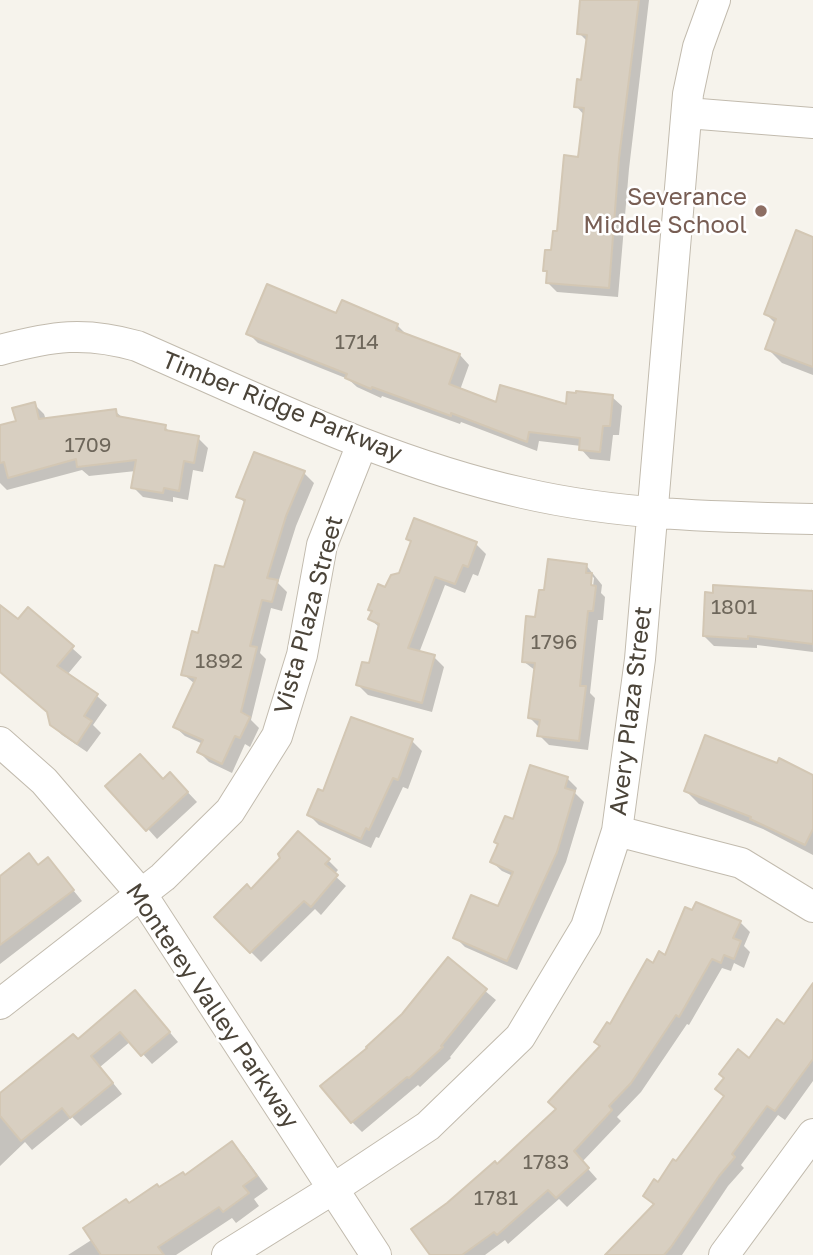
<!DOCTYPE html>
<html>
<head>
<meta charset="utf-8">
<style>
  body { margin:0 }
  canvas { display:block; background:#f6f3ec }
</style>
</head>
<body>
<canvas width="813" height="1255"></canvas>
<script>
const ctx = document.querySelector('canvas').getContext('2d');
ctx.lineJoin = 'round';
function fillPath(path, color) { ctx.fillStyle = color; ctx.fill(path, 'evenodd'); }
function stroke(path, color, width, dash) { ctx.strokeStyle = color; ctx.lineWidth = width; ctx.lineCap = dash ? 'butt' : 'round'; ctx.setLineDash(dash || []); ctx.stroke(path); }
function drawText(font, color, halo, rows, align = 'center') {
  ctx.font = font + ' "Golos Text",sans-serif'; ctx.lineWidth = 5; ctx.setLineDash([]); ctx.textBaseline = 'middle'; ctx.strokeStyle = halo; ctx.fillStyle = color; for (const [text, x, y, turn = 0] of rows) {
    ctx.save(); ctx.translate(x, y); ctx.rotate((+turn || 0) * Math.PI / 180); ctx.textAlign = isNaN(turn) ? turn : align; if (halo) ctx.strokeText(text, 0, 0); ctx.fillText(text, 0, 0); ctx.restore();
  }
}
const shadow = new Path2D(`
  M582,0h67l-20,169 -11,128 -61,-5 -9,-9v-9l-3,-4 8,-18 27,-94 5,-42 -9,-10 7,-24 5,-40 -9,-9z
  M813,239v136l-31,-12 -15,-15 9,-24 -10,-10z
  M337,316l60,9 10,10 53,20 9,10 -9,25 38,15 69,1 45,-9 10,9 -3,29h-6l-3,26 -20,-2 -9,-10v-3l-42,-5 -2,10 -76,-29 -1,2 -78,-28 -1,2 -24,-11 -9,-8 -90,-36 -10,-10z
  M34,404l10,10 2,6 69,-9 9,8 41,8 6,6 27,5 10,10 -5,24 -10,-2 -5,30 -15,-3v5l-30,-5 -10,-10 3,-16 -47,5 -7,-6 -75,20 -7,-7v-56l18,-5z
  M255,454l49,19 10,10 -18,43 -18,57 9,9 -5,19 -11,-3 -11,45 6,6 -15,61 8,8 -9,19 -5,-3 -13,29 -23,-11 -10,-10 4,-8 -18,-8 -10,-9 20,-43 -12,-10 42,-105 21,-65 -8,-8z
  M415,520l61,24 10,10 -8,22 -5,-2 -8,19 -20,-8 -26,68 15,4 10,10 -12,45 -64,-17 -10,-10 13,-19 9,-38 -10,-9 3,-7 -3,-3 30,-34 12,-32 -4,-4z
  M586,565l16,20 -1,8 4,4 -2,23h-5l-8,73 5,5 -7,52 -39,-5 -10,-10 1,-7 -10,-10 6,-47 -13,-10 23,-69zM591,575l3,3 -2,16h-3z
  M812,588l1,64 -56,-7v3l-43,-2 -10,-10 107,-43z
  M0,607l18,14 26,2 38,34 -15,18 30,21 10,9 -14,20 8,8 -14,19 -25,-17 -11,-11 -2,-11 -49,-42z
  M412,741l10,10 -14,38 -5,-2 -24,51 -3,-1 -5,11 -52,-23 -10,-10 15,-22z
  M813,777v78l-50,-26 -64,-25 -13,-13z
  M567,778l10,10 -2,5 9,9 -18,60 -49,108 -52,-23 -10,-10 44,-29 14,-32 -11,-5 -10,-9 7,-17 -3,-3 19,-20z
  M164,781l16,3 17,18 -40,37 -9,-10z
  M29,856l10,10 9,-7 34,42 -82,63v-86z
  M328,860l10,10 -4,5 12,11 -25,29 -6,-6 -54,53 -45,-45z
  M740,922l10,10 -6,14 6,6 -6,16 -10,-5 -3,8 -9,-3 -33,57 -2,-1 -46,68 -24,25 4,4 -39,41 15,17 -30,28 -8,-8 -51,45 -3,-4 -20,15h-53l65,-89 61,-57 43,-62 10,-21 42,-61z
  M448,960l48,40 -46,57 1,1 -31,29 -2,-2 -56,47 -10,-10 17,-74 34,-32z
  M813,986v95l-28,39 -7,-5 -37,50 3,3 -16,18 -46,69h-75l48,-49 -10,-10 31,-33 73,-103 36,-34z
  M144,1002l34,40 -26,22 -21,-23 -31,26 22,27 -41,32 -9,-9 -40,33 -7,-8 -25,24v-71l78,-54z
  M232,1143l12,13 24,33 -14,10 5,7 -23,17 -4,-5 -56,37h-108l25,-16 36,-34 56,-28z`);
const building = new Path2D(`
  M580,0h59l-20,158 -10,130 -63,-5 1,-12h-4l2,-21h6l2,-19h4l7,-76 14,2 6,-49 -10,-1 3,-28 4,1 6,-45 -10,-1z
  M796,230l17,7v130l-48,-18 11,-30 -12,-5z
  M267,284l69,29 6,-13 56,24 -2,6 64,24 -11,30 47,18 4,-17 66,19 1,-12 9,1v-2l37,4 -3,31h-7l-3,26 -21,-2 1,-12 -51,-6 -2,10 -76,-29v3l-79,-29 -1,2 -26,-11 2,-4 -101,-40z
  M35,402l4,17 77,-10 1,7 49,9 -1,5 34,6 -5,27 -10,-2 -5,30 -15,-3 -1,5 -32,-5 5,-28 -59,7 -1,-8 -68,19 -4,-16 -4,1v-38l16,-4 -4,-13z
  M254,452l51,19 -19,45 -19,62 11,2 -6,22 -10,-2 -12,46 7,1 -16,65 9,5 -10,21 -5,-2 -13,28 -25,-12 6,-12 -30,-13 23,-49 -15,-3 11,-44 6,2 17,-68 9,2 21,-67 -9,-3z
  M414,518l63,24 -9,25 -5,-2 -8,19 -20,-7 -27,71 27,7 -13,48 -66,-18 6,-23 7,1 10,-39 -11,-5 4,-8 -4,-1 10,-26 7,3 6,-12 8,-2 12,-32 -5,-2z
  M548,559l39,5 -1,9h6l-1,12 5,1 -3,25h-5l-8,75h6l-7,55 -42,-5 3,-16 -12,-2 7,-55 -13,-1 4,-46 9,1 4,-27h5z
  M713,585l100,6v53l-65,-8v3l-45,-3 2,-44 8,1z
  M0,605l18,14 10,-12 46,39 -17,20 41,28 -14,22 8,5 -15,23 -27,-19 -3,-13 -47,-40z
  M351,717l62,22 -15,41 -5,-2 -24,52 -3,-2 -5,11 -54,-24 11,-26 5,2z
  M705,735l72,28 2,-5 34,17v54l-8,16 -55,-26 1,-2 -67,-26z
  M140,754l23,25 7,-7 18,20 -42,39 -41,-45z
  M530,765l38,12 -3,11 10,3 -18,61 -50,109 -54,-23 18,-43 27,11 15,-34 -23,-10 8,-18 -4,-2 11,-26 8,3z
  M298,831l32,28 -5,5 13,11 -27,32 -7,-6 -54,52 -36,-36 33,-33 4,5 29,-31 -2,-4z
  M29,853l9,12 10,-8 26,33 -74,55v-69z
  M696,902l45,19 -8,17 8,3 -7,18 -10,-4 -3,8 -9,-4 -33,58 -3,-2 -45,68 -22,23 3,4 -38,41 15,17 -33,30 -8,-8 -51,45 -3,-3 -32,23h-32l-19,-26 36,-26 48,-42 2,3 59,-55 -8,-7 52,-56 -6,-4 13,-20 3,2 37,-65 6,4 6,-12 6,4 20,-48 7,3z
  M448,957l39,32 -46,57 2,1 -34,31 -2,-1 -56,46 -31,-37 47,-38 -1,-1 36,-33z
  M813,983v76l-38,52 -8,-5 -35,48 3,3 -16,19 -48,71 -7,8h-59l49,-51 -11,-8 11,-17 4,3 15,-23 3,2 48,-65 -9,-7 9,-11 -5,-4 19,-25 11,9 28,-39 7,5z
  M135,990l35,42 -29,24 -21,-24 -29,24 22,27 -43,35 -8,-10 -41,33 -21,-25v-23l73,-59 5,5z
  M232,1141l25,35 -14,10 6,7 -26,19 -4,-5 -61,40 6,8h-63l-18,-27 43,-29 3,4 28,-19 2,3 24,-15 2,3z`);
const minor = new Path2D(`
  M687,113l126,10
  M0,350c52,-14 85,-19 137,-4 126,55 251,117 386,147 95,22 193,24 290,26
  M0,742l44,39 98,114 234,360
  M617,831l124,32 72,44
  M0,1004l163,-127 67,-66 47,-75 25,-81 20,-110 40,-101
  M227,1255l106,-66 95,-63 92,-89 66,-110 31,-96 23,-172 48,-565 10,-47 17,-47
  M724,1255l89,-121`);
const markers = [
  [761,211,7,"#8d6e63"]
];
const numberNames = [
  ["1714",357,342],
  ["1709",88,445],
  ["1801",734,607],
  ["1796",554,642],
  ["1892",219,661],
  ["1783",546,1162],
  ["1781",496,1198]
];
const educationNames = [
  ["Severance",747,197],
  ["Middle School",747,225]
];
const streetNames = [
  ["Timber Ridge Parkway",282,407,22],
  ["Vista Plaza Street",309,615,-75],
  ["Avery Plaza Street",631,711,-83],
  ["Monterey Valley Parkway",212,1006,56]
];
fillPath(shadow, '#0003');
fillPath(building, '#d8cfc1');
stroke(building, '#d3c7b4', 2);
stroke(minor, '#c2bbae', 32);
stroke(minor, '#fff', 30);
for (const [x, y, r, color] of markers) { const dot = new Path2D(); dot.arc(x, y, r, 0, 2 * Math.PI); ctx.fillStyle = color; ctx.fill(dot); stroke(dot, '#fff', 2.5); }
drawText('21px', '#6e675b', null, numberNames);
drawText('24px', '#785e54', '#fff', educationNames, 'right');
drawText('24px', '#4b4439', '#fff', streetNames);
</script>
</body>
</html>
